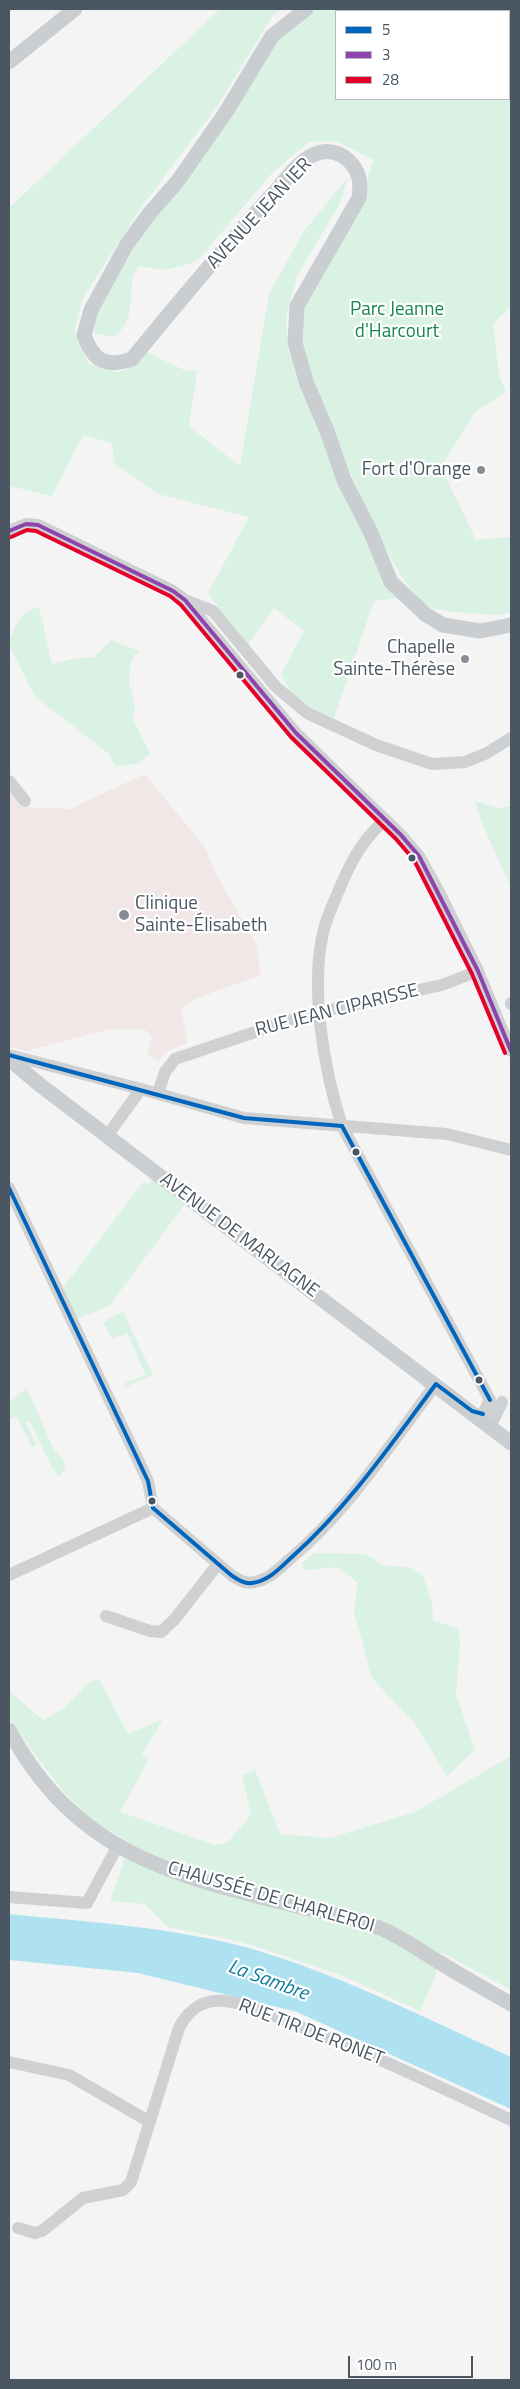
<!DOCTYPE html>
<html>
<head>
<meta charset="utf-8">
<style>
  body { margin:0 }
  #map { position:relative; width:520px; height:2389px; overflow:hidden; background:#f4f4f4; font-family:"Titillium Web",sans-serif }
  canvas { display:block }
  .frame { position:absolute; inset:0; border:10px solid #4a5661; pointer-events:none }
  .legend { position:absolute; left:335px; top:10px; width:175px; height:90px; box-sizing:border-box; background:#fff; border:1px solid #b7bbc0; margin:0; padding:6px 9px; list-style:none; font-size:15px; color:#4a5661 }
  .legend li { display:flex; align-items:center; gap:10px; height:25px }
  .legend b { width:25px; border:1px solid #b7bbc0 }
  .scale { position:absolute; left:348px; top:2356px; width:125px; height:22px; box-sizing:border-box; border:2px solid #4a5661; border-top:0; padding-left:6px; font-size:15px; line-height:18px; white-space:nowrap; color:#4a5661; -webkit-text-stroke:4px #fff; paint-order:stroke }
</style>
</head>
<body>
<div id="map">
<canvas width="520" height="2389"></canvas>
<div class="frame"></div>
<ul class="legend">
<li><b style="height:6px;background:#0065bd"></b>5</li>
<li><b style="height:6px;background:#8e44ad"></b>3</li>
<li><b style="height:6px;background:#e4002b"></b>28</li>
</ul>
<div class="scale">100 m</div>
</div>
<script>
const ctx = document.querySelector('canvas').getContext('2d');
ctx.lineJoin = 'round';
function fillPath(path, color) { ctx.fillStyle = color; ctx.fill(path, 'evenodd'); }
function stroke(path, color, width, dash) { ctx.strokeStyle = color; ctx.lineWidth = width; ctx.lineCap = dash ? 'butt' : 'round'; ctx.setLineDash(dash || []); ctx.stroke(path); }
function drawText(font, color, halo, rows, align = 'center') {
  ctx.font = font + ' "Titillium Web",sans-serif'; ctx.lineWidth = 4.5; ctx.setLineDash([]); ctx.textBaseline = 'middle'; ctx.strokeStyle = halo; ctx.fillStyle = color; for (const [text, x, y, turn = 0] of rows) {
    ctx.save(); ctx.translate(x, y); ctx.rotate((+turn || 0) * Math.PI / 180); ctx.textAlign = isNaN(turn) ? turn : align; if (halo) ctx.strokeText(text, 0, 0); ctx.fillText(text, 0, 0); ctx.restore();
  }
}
const medical = new Path2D(`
  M145,774l61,75 9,23 42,75 4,28 -64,23 -16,11 7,34 -21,8 -9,10 -11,-6 5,-18 -7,-7 -35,-1 -83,22 -18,-4v-257l14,17 47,2z`);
const green = new Path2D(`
  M220,9h61l-8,6 -57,93 -73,97 -60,92 -9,35 14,31c32,13 35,13 59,-11l37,18 13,1 -8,55 51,40 29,-172 35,-63 44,-54 -8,26 -43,73 -11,42 2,32 110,248 -24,3 -40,117 -36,-11 -17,-33 23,-43 -30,-23 -27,38 -39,-53 41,-76 -91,-23 -44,-31 -2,-20 -29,-8 -31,61 -43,-10v-278z
  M313,9h163l5,2h-145v88h175v207l-18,18 6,52 7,16 -30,19 -35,56 35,73 35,-3v75l-11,3c-14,-1 -61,-3 -71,-8 -38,-17 -120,-230 -130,-275 -2,-7 0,-16 1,-23l66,-128 8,-21 -37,-19 -28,1 -36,30 -77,90 -31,8 -26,-4c-14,16 -3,42 -15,60 -2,4 -8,8 -11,11l-19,-4 -1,-15 55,-95 126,-181z
  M39,607l13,57 20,-5 22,-2 17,-17 28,11 -8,10 -2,21 6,23 -2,15 17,34 -12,10 -22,2 -8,-13 -73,-56 -26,-53c6,-18 10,-33 30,-37z
  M475,801l24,7 12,-2v82l-30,-67z
  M152,1179l33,25 -76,102 -32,13 -15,-30 82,-108 5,3z
  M123,1312l30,63 -29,13 2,-6 20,-7 -19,-42 -15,6 -8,-15 5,-6z
  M27,1388l26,60 11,13 2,7 -7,9 -10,-15 -19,-41 -4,2 11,22 -5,2 -15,-30 -8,2v-17z
  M314,1553l52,1 16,11 30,3 11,8 9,27 1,17 25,9 2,12 -4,53 19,56 -28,26 -31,-51 -44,-47 -18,-66 4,-29 -20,-16 -35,3v-8z
  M99,1679l29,55 35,-15 -21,35 7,5 -29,53 95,33 12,-2 24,-28 -9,-40 13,-5 25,64 50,4 85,-26 96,-56v234l-70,-38 -6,25 -15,34 -79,-36 -99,-33 -74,-15 -23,-23 -35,-3 13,-37v-26l-30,-16 -29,-30 -28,-36 -27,-38v-27l34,29 21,-12 25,-26z`);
const water = new Path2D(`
  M9,1914c80,8 162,13 240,34 87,25 179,71 262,109v52l-214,-97 -159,-39 -129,-13z`);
const minor = new Path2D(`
  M9,531l17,-7 12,1 135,66 12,9 111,133 105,102 18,21 19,34 40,81 33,80
  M185,600l28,11 63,76 31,26 69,32 56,19 33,-2 22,-9 24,-15
  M9,781l16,20
  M384,821c-20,17 -32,38 -42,62 -7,17 -15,32 -19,50 -13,58 1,137 19,193l148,274
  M511,1003v1
  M9,1055l132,34 103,29 203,16 64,16
  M158,1093l7,-21 10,-13 131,-44 136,-30 36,-14
  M107,1136l34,-47
  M9,1188l139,293 5,27 78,67c7,4 15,10 24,7 14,-3 25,-14 35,-23 58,-48 100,-115 146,-175
  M490,1400l-10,19 12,4 10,-21
  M9,1575l144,-67
  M106,1616l44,15 11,1 13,-12 44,-56
  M9,1897l78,6 30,-56
  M9,2062l60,13 81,47
  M18,2228l17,5 7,-2 41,-33 40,-8 8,-8 48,-154c9,-18 24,-29 45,-27 24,2 49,15 72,24 73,28 144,62 215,95`);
const major = new Path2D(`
  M306,9l-34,27 -46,76 -49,70 -28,32 -22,30 -36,66 -7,25c9,26 22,33 48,24 45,-55 90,-109 138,-162 13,-13 26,-34 43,-42 12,-6 25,-4 35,5 12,11 13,23 11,38l-62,108 -2,37 12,41 20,47 17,49 27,53 20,49 34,32 18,11 37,6 31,-6
  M9,62l66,-53
  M9,1059l31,26 471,358
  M9,1730c66,122 159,144 284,175 28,7 57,12 84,22 22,8 42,23 62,35 24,15 48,28 72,42`);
const bus1 = new Path2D(`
  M9,1055l235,63 98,8
  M342,1126l148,274
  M9,1188l139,293 5,27 78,67c6,4 13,9 21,8 17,-2 29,-16 41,-27 56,-50 98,-112 143,-172
  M436,1384l36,27 11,3`);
const bus2 = new Path2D(`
  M9,531l17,-7 12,1 135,66 12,9 111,133 105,102 18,21 59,115 33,80`);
const bus3 = new Path2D(`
  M11,537l16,-7 9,1 134,65 11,9 110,132 105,102 18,21 58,114 33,79`);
const markers = [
  [481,470,5,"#868d94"],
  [465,659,5,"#868d94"],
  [240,675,4.5,"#4a5661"],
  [412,858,4.5,"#4a5661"],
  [124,915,6,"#868d94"],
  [356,1152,4.5,"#4a5661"],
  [479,1380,4.5,"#4a5661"],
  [152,1501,4.5,"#4a5661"]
];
const streetNames = [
  ["AVENUE JEAN IER",260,214,-47],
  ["RUE JEAN CIPARISSE",337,1011,-14],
  ["AVENUE DE MARLAGNE",239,1236,37],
  ["CHAUSSÉE DE CHARLEROI",271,1898,16],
  ["RUE TIR DE RONET",311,2033,21]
];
const parkNames = [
  ["Parc Jeanne",397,310],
  ["d'Harcourt",397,332]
];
const poiNames = [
  ["Fort d'Orange",471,470],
  ["Chapelle",455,648],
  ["Sainte-Thérèse",455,670],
  ["Clinique",135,904,"left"],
  ["Sainte-Élisabeth",135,926,"left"]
];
const waterNames = [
  ["La Sambre",268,1981,20]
];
fillPath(medical, '#f1e7e6');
fillPath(green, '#d9f2e3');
fillPath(water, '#aee2f0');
stroke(minor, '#ced0d2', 12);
stroke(major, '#caced1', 15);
stroke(bus1, '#0065bd', 4);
stroke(bus2, '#8e44ad', 4);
stroke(bus3, '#e4002b', 4);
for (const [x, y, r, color] of markers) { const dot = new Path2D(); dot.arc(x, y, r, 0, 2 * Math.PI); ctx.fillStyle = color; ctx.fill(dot); stroke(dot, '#fff', 2); }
drawText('19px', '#4a5661', '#fff', streetNames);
drawText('19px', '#17864f', '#fff', parkNames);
drawText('19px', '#4a5661', '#fff', poiNames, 'right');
drawText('italic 20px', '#0c7c9b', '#fff', waterNames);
</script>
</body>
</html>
